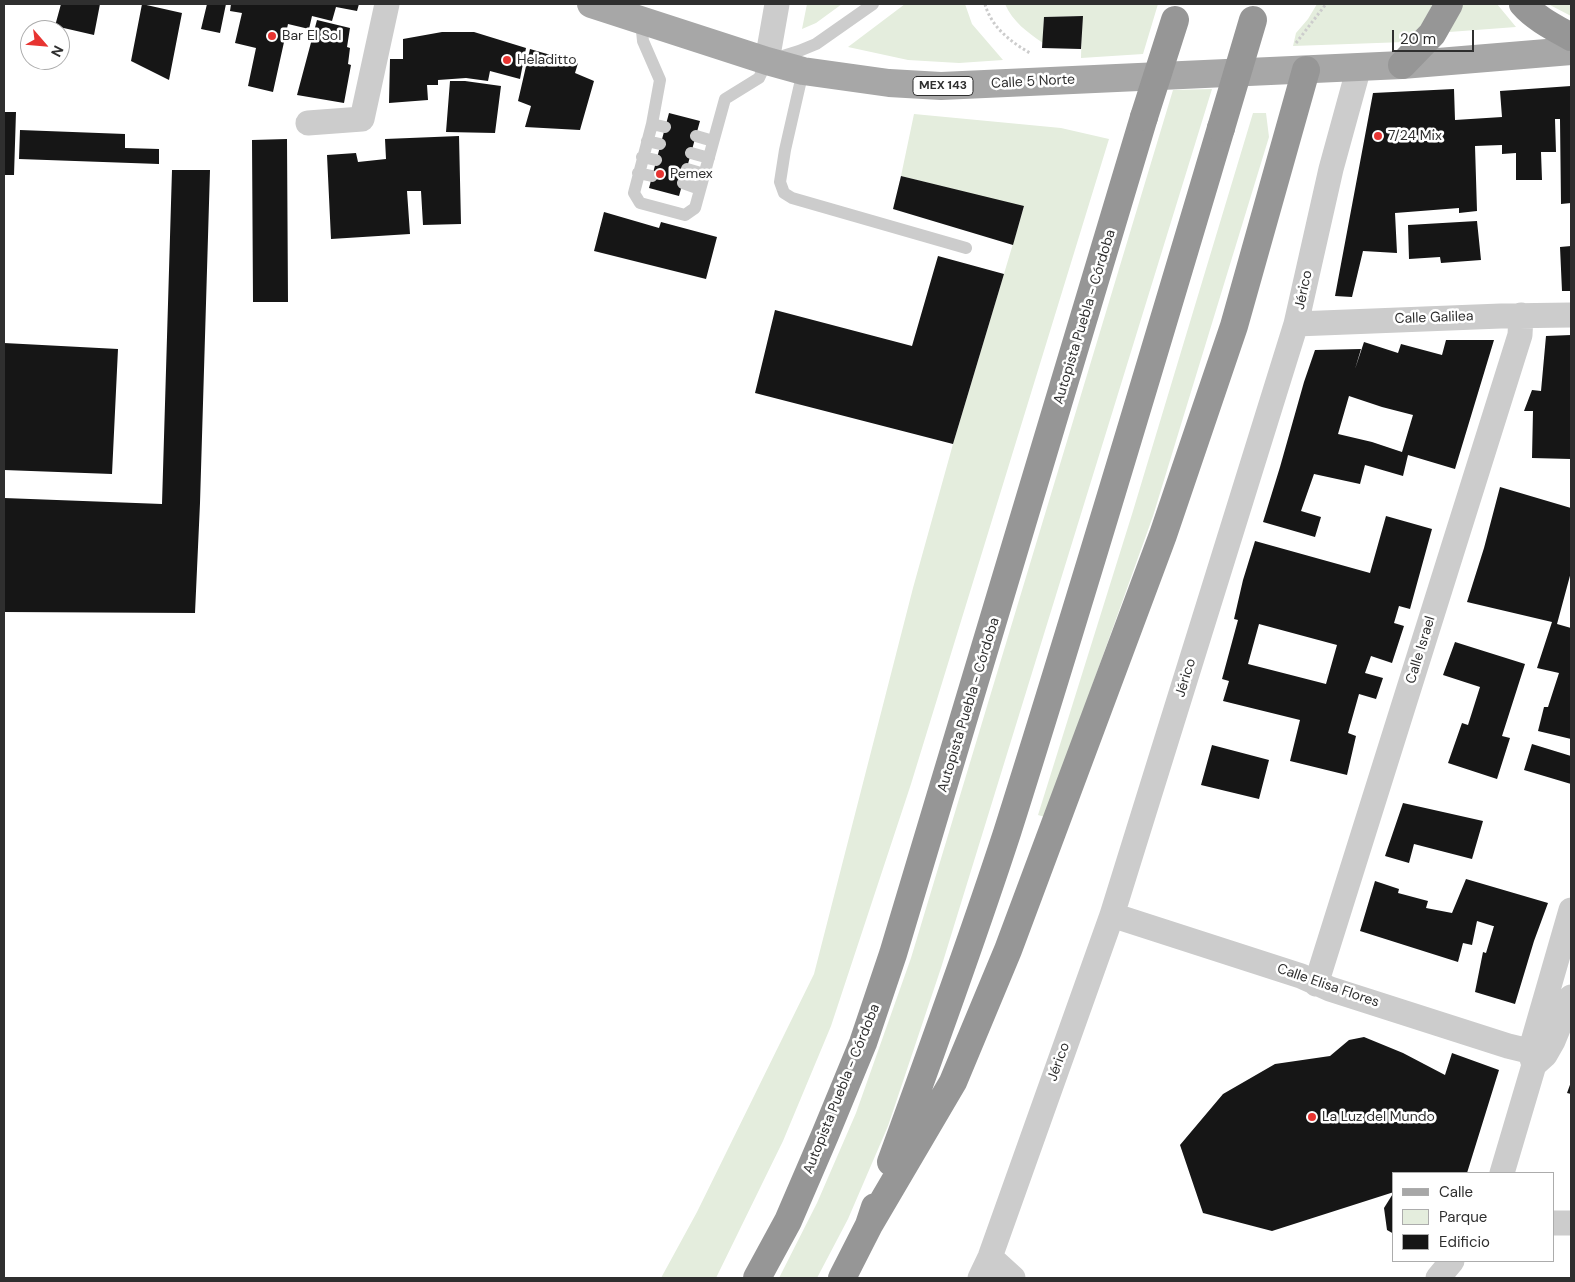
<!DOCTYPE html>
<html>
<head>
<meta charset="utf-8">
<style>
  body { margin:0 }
  #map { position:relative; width:1575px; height:1282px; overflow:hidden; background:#fff; font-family:"DM Sans",sans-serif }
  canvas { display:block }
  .frame { position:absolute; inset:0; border:5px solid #2f2f2f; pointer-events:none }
  .legend { position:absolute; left:1392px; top:1172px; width:162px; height:90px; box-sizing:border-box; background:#fff; border:1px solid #acacac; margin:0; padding:6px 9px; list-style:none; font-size:15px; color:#2f2f2f }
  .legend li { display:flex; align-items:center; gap:10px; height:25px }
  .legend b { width:25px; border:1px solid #acacac }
  .north { position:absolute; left:20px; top:20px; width:50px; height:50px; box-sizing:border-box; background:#fff; border:1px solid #acacac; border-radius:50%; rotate:117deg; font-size:14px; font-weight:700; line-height:20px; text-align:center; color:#2f2f2f }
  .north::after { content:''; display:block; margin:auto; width:18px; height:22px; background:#e73431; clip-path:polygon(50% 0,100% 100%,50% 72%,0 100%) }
  .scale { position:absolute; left:1392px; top:30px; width:82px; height:22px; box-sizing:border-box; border:2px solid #2f2f2f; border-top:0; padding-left:6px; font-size:15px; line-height:18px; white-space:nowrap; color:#2f2f2f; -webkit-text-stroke:4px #fff; paint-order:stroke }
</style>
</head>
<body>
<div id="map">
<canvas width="1575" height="1282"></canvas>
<div class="frame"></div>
<ul class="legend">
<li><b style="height:6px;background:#a7a7a7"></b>Calle</li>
<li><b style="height:14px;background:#e4eddd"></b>Parque</li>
<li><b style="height:14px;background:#161616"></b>Edificio</li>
</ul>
<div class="north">N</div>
<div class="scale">20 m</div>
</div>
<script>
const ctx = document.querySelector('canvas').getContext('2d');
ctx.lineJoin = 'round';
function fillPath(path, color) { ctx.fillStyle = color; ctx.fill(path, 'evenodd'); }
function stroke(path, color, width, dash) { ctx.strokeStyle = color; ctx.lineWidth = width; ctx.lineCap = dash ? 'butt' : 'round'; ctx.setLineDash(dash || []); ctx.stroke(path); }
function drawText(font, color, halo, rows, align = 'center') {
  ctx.font = font + ' "DM Sans",sans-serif'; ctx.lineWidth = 5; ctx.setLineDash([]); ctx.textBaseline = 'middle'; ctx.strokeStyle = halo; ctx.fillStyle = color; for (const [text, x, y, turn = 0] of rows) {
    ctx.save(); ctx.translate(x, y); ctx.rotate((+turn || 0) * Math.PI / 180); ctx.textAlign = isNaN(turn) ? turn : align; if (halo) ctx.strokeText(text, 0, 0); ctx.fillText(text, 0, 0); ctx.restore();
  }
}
const green = new Path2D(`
  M807,4h35l-26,19 -14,6z
  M905,4h60l7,20 31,36 -44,3 -51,-3 -60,-13z
  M1005,4h153l-15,50 -62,4 1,-42 -38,1 -1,26c-16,-11 -30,-21 -38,-39z
  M1317,4h116l-13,24 -15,14 -112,4 3,-13 12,-14z
  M1463,4h34l19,23 -67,5z
  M1548,4h23v12z
  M1212,89l-271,879 -53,158 -40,93 -31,59h-38l38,-75 39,-90 55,-155 262,-868z
  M1253,113h13l3,24 -116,379 -108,301 -7,-2 95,-304z
  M914,114l147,14 48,11 -198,645 -80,242 -48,115 -67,137h-55l36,-66 117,-238 99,-386 40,-144 71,-237 -123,-31z`);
const building = new Path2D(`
  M61,4h39l-6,31 -39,-9z
  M142,4l40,9 -13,67 -38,-19z
  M207,4h19l-6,29 -19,-4z
  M231,4h128l-2,7 -21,-4 -4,14 -20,-5 -3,13 -21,-5 -15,68 -25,-6 8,-38 -21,-5 7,-30 -12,-2z
  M1083,16l-2,33 -39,-1 2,-31z
  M317,20l33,8 -3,19 3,1 -2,16 3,1 -7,38 -47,-8z
  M442,32h32l52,16 -6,31 -30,-8 -2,10 -22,-3 -28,2v5h-11l1,15 -39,3 1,-44h13v-20z
  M530,49l48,14 -3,10 19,8 -14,49 -55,-3 6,-21 -13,-5z
  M450,81h15l36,5 -6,47 -49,-1z
  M1571,86v117l-10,1 -1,-85h-5l1,33h-15l1,28h-26v-27l-14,1v-9l-27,1 2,65 -18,2v-5l-64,5 2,40 -34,-2 -11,46 -17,-1 38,-203 81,-4 1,31 47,-3 -2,-26z
  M4,112h12l-2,63h-10z
  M669,113l31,8 -21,75 -30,-8z
  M20,130l105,4v14l34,1v15l-140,-5z
  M459,136l2,88 -38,1 -2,-34h-14l3,43 -79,5 -4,-84 29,-2 2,9 28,-3 -1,-20z
  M287,139l1,163h-35l-1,-162z
  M172,170h38l-10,333 -5,110 -191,-1v-114l158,6z
  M901,176l123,30 -11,39 -120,-36z
  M604,212l55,16 2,-6 56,15 -11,42 -112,-28z
  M1477,221l4,39 -40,3 -1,-6 -31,2 -1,-34z
  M1571,246v45h-9l-2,-44z
  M938,256l66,18 -51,170 -198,-51 20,-83 137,36z
  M1571,335v124l-39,-1 1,-47h-9l8,-21 9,1 5,-55z
  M1446,340h48l-39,129 -47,-14 -5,21 -38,-11 -5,19 -46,-10 -13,37 20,6 -6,20 -52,-15 17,-55 24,-85 11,-32 46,-1 -6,20 9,-27 34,11 3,-9 41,11zM1349,396l33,11 31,8 -11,37 -30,-10 -34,-8z
  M4,343l114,6 -6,125 -108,-4z
  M1500,487l71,21v64l-14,52 14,4v111l-33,-8 6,-24h4l11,-34 -22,-5 15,-46 -85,-20 17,-54z
  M1386,516l46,13 -22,80 -11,-3 -5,17 10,3 -12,37 -21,-7 -6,17 18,5 -7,21 -17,-5 -11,39 8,3 -9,39 -57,-14 10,-41 -77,-19 6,-20 -7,-2 16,-59 -4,-1 9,-39 12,-39 115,32zM1259,624l78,21 -11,39 -78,-20z
  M1455,642l70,22 -23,72 8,2 -13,41 -49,-16 14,-40 6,2 12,-38 -37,-12z
  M1532,744l39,12v28l-47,-14z
  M1212,745l57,15 -10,39 -58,-14z
  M1403,803l80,18 -11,38 -58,-15 -5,19 -24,-7z
  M1466,879l82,24 -14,38 -19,63 -40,-12 8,-40 3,1 8,-27h-1l-16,-5 -5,24 -9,-2 -5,19 -98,-31 15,-50 24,8 -1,4 30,8 -2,7 26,5z
  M1364,1037l39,16 42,22 7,-22 47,17 -32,103h-73v61l-7,-4 -3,-22 10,-16 -122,39 -69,-18 -23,-68 43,-51 52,-30 55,-8 19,-16z
  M1571,1082v12l-4,-1z`);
const path = new Path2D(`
  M985,4c6,23 26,38 45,49
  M1296,43l30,-39`);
const service = new Path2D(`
  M641,21l2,20 17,39 -8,44 -18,69 6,10 45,12 10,-7 30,-109 34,-21 8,-17 32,-10 17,-7 57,-40
  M803,71l-18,79 -5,32 4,11 8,5 174,50
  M652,124l13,3
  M696,136l17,5
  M647,141l13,3
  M691,153l18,5
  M642,157l14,3
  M687,169l17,5
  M638,173l14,3
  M683,183l17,6`);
const minor = new Path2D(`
  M767,61l10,-57
  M308,123l54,-4 25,-115
  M1296,324l205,-8 70,-1
  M1112,915l189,61 29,13 178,57 37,9
  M1316,984l204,-649 1,-20
  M1534,1065l-4,-13 41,-142
  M1502,1173l32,-108 11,-10 8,-14 18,-44
  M1554,1223h17
  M990,1257l23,21
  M980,1278l10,-21 122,-342 184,-591 35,-155 28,-102
  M1438,1278l14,-17`);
const primary = new Path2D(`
  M591,4l176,57 36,10 86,12 52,3 461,-21 169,-14`);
const motorway = new Path2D(`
  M1523,4c12,14 32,24 48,33
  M1402,65l30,-31 17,-30
  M891,1162c40,-109 80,-219 116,-329 74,-234 144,-470 214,-705
  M869,1225l84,-143 55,-132 155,-415 71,-209 72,-256
  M757,1278l31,-57 37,-86 38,-92 30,-89 251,-837
  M842,1278l27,-53 6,-18`);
const motorwayBridge = new Path2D(`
  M1144,117l31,-97
  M1221,128l32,-108`);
const markers = [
  [272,36,5,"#e73431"],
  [507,60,5,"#e73431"],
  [1378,136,5,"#e73431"],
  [660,174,5,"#e73431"],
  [1312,1117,5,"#e73431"]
];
const shields = [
  [943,86,60]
];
const shieldNames = [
  ["MEX 143",943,86]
];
const poiNames = [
  ["Bar El Sol",282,36],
  ["Heladitto",517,60],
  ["7/24 Mix",1388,136],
  ["Pemex",670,174],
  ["La Luz del Mundo",1322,1117]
];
const streetNames = [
  ["Calle 5 Norte",1033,82,-3],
  ["Jérico",1304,290,-78],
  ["Autopista Puebla - Córdoba",1085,317,-73],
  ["Calle Galilea",1434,318,-2],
  ["Calle Israel",1421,650,-73],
  ["Jérico",1186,678,-73],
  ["Autopista Puebla - Córdoba",969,705,-73],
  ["Calle Elisa Flores",1328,986,19],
  ["Jérico",1059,1062,-70],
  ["Autopista Puebla - Córdoba",842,1089,-68]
];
fillPath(green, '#e4eddd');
fillPath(building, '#161616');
stroke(path, '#ccc', 3, [2.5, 2.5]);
stroke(service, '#ccc', 12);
stroke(minor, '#ccc', 25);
stroke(primary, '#a7a7a7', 28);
stroke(motorway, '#969696', 28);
stroke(motorwayBridge, '#969696', 28);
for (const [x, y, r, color] of markers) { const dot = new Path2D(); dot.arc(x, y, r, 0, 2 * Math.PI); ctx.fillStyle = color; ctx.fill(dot); stroke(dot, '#fff', 2); }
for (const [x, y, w] of shields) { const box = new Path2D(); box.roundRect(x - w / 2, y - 9.5, w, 19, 4); ctx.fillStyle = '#fff'; ctx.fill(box); stroke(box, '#2f2f2f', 1); }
drawText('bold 12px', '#2f2f2f', null, shieldNames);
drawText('14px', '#2f2f2f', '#fff', poiNames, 'left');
drawText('14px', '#2f2f2f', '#fff', streetNames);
</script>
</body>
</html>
